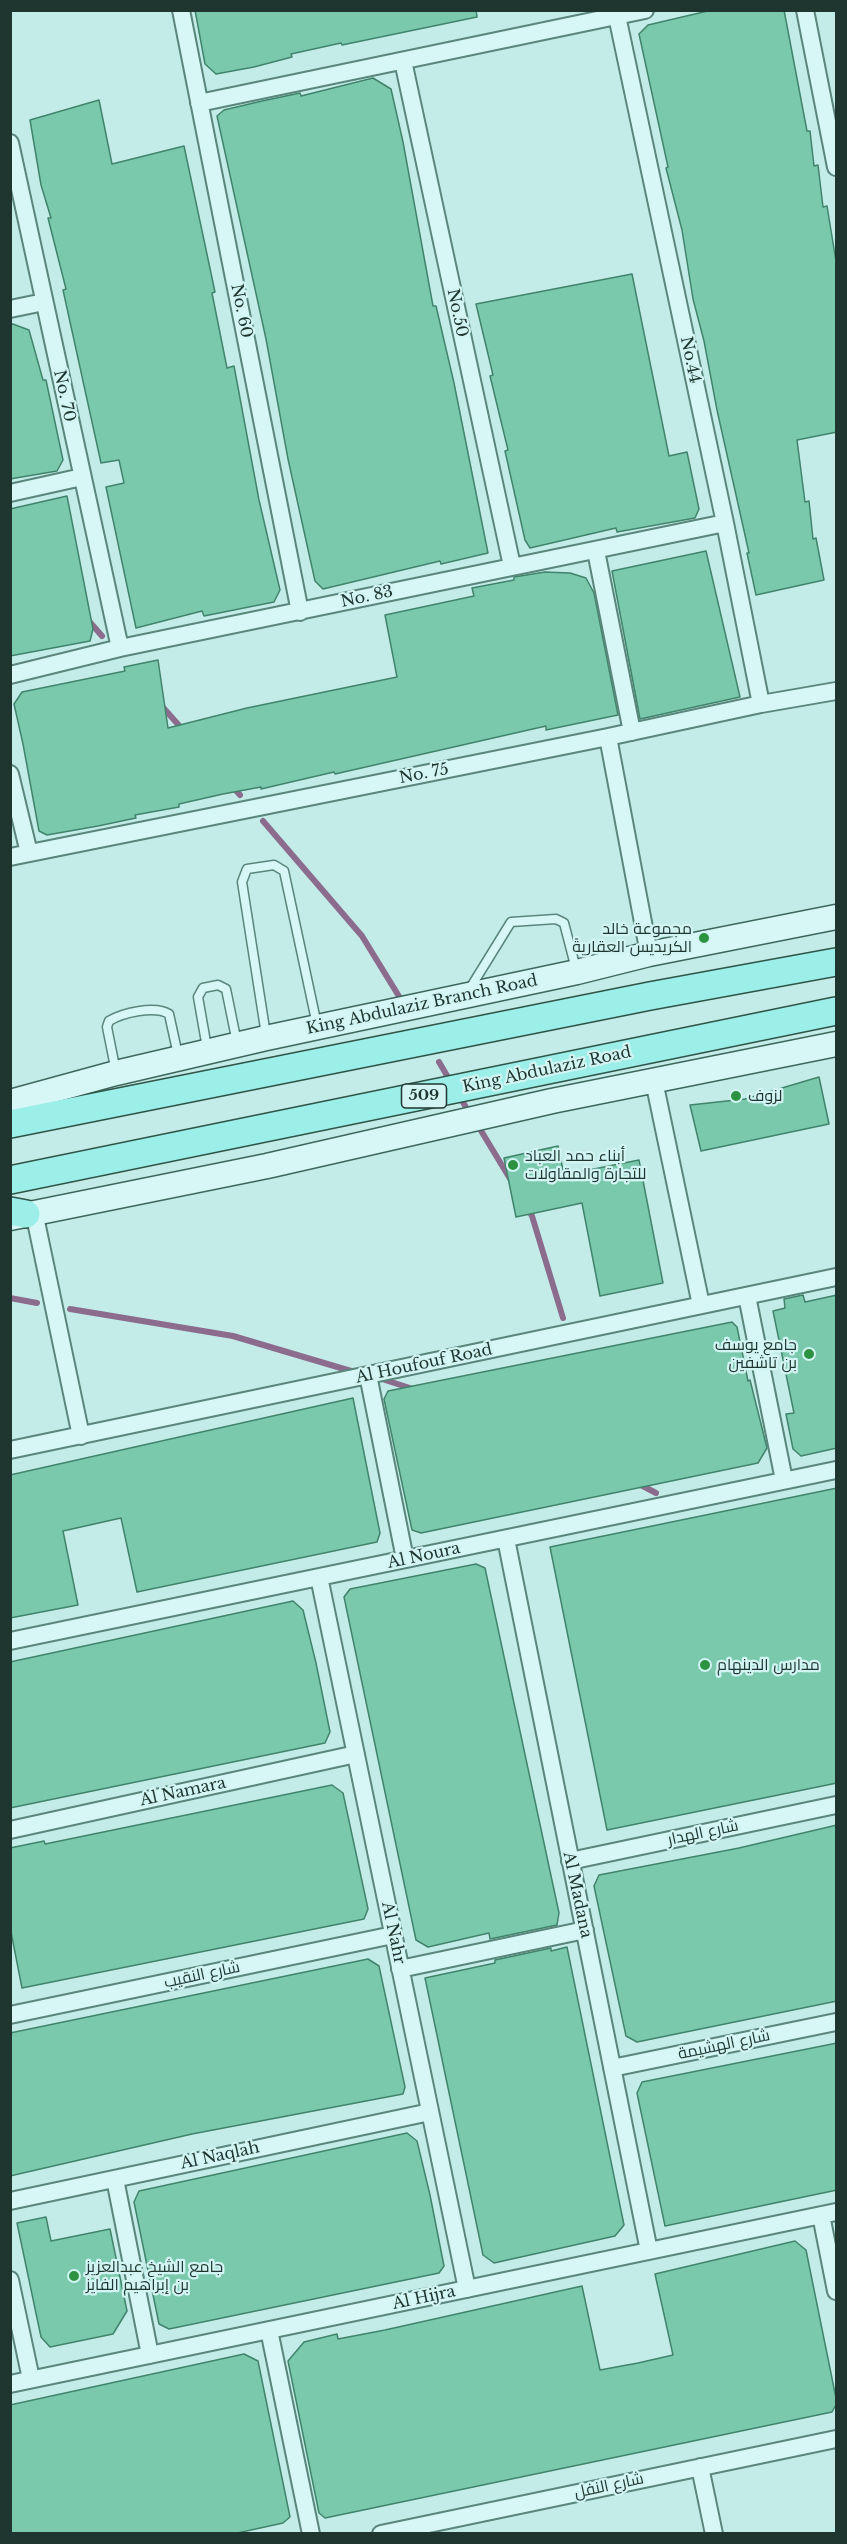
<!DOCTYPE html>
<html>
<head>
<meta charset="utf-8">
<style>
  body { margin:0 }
  #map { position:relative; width:847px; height:2544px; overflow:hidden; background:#c3ece9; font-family:"Libre Baskerville",serif }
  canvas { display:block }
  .frame { position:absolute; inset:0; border:12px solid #1e362f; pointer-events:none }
</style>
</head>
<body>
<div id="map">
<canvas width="847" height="2544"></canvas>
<div class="frame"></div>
</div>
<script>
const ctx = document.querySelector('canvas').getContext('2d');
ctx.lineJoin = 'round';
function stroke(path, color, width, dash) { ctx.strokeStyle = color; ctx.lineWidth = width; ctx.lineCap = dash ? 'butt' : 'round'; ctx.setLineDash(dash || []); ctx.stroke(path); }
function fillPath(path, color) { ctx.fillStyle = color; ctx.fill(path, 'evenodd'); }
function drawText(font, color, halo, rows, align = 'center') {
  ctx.font = font + ' "Libre Baskerville",Cairo,serif'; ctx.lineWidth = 4.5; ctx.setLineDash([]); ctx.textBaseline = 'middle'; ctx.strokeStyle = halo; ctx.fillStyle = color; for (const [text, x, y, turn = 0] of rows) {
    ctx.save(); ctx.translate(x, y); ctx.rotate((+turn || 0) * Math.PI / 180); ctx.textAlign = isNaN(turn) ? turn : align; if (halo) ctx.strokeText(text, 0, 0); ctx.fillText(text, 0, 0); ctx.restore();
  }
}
const stream = new Path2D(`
  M88,620l14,16
  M160,704l23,26
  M231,785l9,10
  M263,821l99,115 38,62
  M439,1062l10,17
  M461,1099l6,10
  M480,1129l32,53
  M528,1209l4,7 31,102
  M10,1298l27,5
  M70,1309l163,27 118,35
  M385,1380l28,9
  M637,1483l19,10`);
const building = new Path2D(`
  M195,10h281l1,7 -135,28 -1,-2 -50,11 1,3 -38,10 -38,7 -11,-10z
  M712,10h72l23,121h3l4,35 4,-1 5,42 4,-1 10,61v165l-40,8 8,62 4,-1 4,38 3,-1 8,42 -68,15 -9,-42h2l-32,-143 -13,-69 -11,-42 -11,-69 -16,-62 2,-1 -29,-133 9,-9z
  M373,78l18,11 12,53 30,164h3l18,77 34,170 -47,11 -1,-3 -117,28 -8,-8 -27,-122 -22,-120 -49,-223 7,-6 38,-9 38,-8 1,3z
  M99,100l13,64 72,-18 31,146 -3,1 15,75 7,-2 25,134 21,90 -6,12 -70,14 -2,-5 -66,17 -30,-141 18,-4 -5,-23 -18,3 -38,-173 3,-1 -18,-71h3l-10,-33 -11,-65z
  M632,274l37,182 18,-4 12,57 -4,9 -78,14 -1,-4 -86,20 -5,-8 -20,-89 3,-1 -18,-74 3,-1 -17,-71z
  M10,323l19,7 14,50h3l17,80 -6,11 -47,8z
  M67,496l26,133 -3,12 -80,15v-147z
  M706,551l34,146 -100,22 -28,-148z
  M545,572l25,1 16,5 8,15 24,122 -72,15v-4l-211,48 -1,-2 -73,17v-2l-38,7 -44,10v3l-44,8 1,3 -38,8 -51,9 -8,-4 -16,-87 -9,-40 8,-12 103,-21 -1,-4 34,-7 10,68 79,-20 150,-31 -12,-62 89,-19 -2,-8 42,-8v-3z
  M819,1077l10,47 -128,27 -11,-46 55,-6z
  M558,1146l6,29 75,-15 24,123 -63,13 -18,-93 -66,14 -12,-59z
  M803,1295l2,7 32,-7v153l-36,8 -8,-7 -7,-35 8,-1 -21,-102 12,-3 -1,-9z
  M732,1322l5,5 11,54 2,-1 17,68 -9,15 -337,70 -9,-3 -28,-131 4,-8z
  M353,1398l27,135 -3,9 -240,50 -16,-74 -58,13 15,74 -68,13v-143z
  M837,1488v295l-230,47 -57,-283z
  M476,1564l9,4 74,345 -2,12 -67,14 -1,-6 -61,14 -12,-7 -72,-343 6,-8z
  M293,1601l10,9 13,53 14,69 -5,11 -315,65v-146z
  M332,1785l11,8 25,116 -4,10 -342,69 -12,-61v-79l34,-7 1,3z
  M837,1825v176l-200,41 -11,-6 -32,-150 5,-11 140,-27z
  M567,1947l57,278 -9,11 -121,27 -11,-8 -58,-277 70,-15v-3l56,-12v3z
  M368,1959l11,7 26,121 -2,7 -211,40 -182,42v-143z
  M837,2043v147l-172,36 -28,-133 5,-11z
  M407,2133l10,8 13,54 14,71 -5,7 -270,56 -10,-5 -25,-122 5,-11z
  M46,2217l5,24 59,-12 17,82 -14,23 -63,13 -9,-10 -24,-114z
  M795,2241l11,9 31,153 -5,9 -507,106 -6,-5 -31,-152 16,-19 33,-8 1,5 47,-9 197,-44 18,84 38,-7 35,-8 -18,-81z
  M244,2354l14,7 32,156 -7,6 -50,11h-223v-129z`);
const lane = new Path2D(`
  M469,990l42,-68 45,-3 8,4 12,46
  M266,1035l-24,-153 5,-13 27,-4 10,6 33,154
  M207,1048l-9,-51 5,-9 15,-3 8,4 11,54
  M116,1072l-9,-45 2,-6c13,-8 46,-16 60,-7l9,41`);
const street = new Path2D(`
  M181,10l119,602
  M805,10l31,157
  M617,16l108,507 36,181
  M403,61l109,505
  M199,103l446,-93
  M10,143l110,505
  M10,309l34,-7
  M10,493l72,-16
  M596,551l36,181
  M10,675l110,-27 605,-125
  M608,737l41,217
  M10,774l19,79
  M10,857l598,-120 153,-33 75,-13
  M654,1081l47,224
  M34,1212l47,224
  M747,1296l37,184
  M368,1375l37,184
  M10,1450l826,-173
  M506,1539l143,712
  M319,1577l148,712
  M10,1641l826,-171
  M10,1830l346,-76
  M570,1861l266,-56
  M400,1969l185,-39
  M10,2015l383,-80
  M612,2068l224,-46
  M115,2179l35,176
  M10,2201l420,-89
  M821,2215l15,76
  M10,2280l21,99
  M269,2330l42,204
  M10,2384l826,-172
  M700,2467l14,67
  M381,2534l455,-95`);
const secondary = new Path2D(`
  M10,1102l106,-29 150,-35 311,-66 72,-18 187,-37
  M10,1218l257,-52 285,-65 284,-57`);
const primary = new Path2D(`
  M10,1124l640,-128 186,-34
  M10,1180l826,-169
  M10,1211l16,3`);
const markers = [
  [704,938,6,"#2d9343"],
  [736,1096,6,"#2d9343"],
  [513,1165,6,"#2d9343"],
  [809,1354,6,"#2d9343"],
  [705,1665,6,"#2d9343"],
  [74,2276,6,"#2d9343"]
];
const shields = [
  [424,1096,45]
];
const shieldNames = [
  ["509",424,1096]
];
const streetNames = [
  ["No. 60",241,311,79],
  ["No.50",457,313,78],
  ["No.44",690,360,78],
  ["No. 70",64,396,78],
  ["No. 83",367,597,-12],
  ["No. 75",424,774,-11],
  ["King Abdulaziz Branch Road",422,1005,-12],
  ["King Abdulaziz Road",547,1070,-12],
  ["Al Houfouf Road",424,1364,-12],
  ["Al Noura",424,1556,-12],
  ["Al Namara",183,1792,-12],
  ["شارع الهدار",703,1833,-12],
  ["Al Madana",577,1895,78],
  ["Al Nahr",393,1933,78],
  ["شارع النقيب",202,1975,-12],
  ["شارع الهشيمة",724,2045,-12],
  ["Al Naqlah",220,2156,-12],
  ["Al Hijra",424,2298,-12],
  ["شارع النفل",609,2486,-12]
];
const poiNames = [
  ["مجموعة خالد",692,929,"right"],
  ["الكريديس العقاريةً",692,947,"right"],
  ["لزوف",748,1096],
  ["أبناء حمد العباد",525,1156],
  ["للتجارة والمقاولات",525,1174],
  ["جامع يوسف",797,1345,"right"],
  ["بن تاشفين",797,1363,"right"],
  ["مدارس الدينهام",717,1665],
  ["جامع الشيخ عبدالعزيز",86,2267],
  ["بن إبراهيم الفايز",86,2285]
];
stroke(stream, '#8c6c8d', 6);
fillPath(building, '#7ac9ad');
stroke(building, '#41846b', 1.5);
stroke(lane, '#5a867b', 11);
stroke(street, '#5a867b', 20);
stroke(secondary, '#3e675c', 27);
stroke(primary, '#2f5448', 30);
stroke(lane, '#d6f7f5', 8);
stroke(street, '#d6f7f5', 16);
stroke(secondary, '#d6f7f5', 24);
stroke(primary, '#9ceee8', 27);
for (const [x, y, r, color] of markers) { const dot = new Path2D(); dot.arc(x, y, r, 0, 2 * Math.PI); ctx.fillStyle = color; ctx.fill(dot); stroke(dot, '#d2f4f2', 2); }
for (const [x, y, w] of shields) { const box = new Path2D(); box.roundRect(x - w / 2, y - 12, w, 24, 4.5); ctx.fillStyle = '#d2f4f2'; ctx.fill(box); stroke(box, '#1e362f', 1.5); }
drawText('bold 15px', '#1e362f', null, shieldNames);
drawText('16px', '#1e362f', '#d2f4f2', streetNames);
drawText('16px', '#1e362f', '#d2f4f2', poiNames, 'left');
</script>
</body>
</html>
